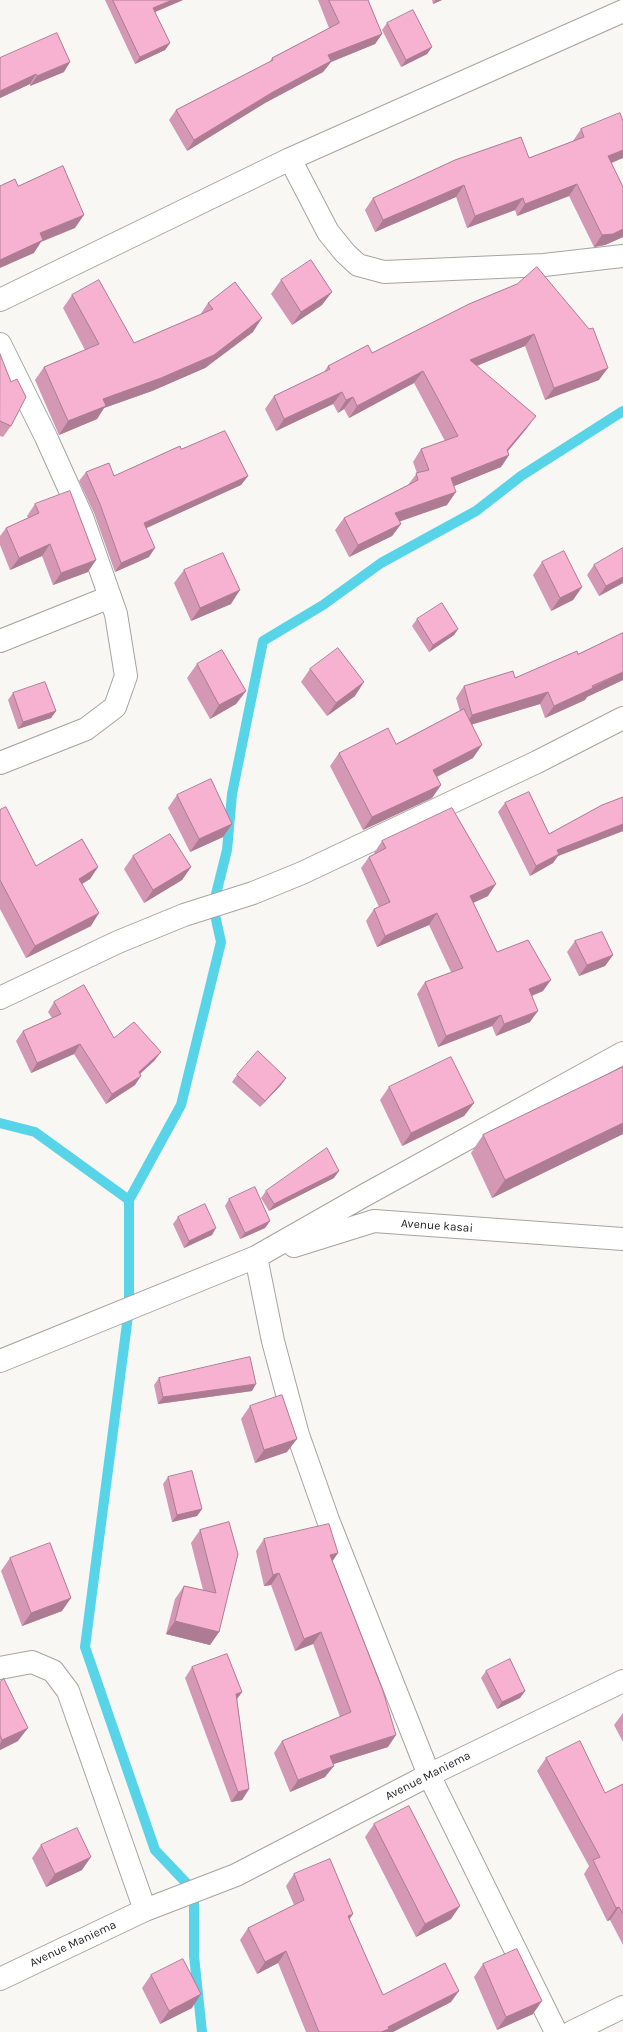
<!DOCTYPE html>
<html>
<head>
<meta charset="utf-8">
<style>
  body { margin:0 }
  canvas { display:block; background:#f8f7f4 }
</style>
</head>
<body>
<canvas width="623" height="2032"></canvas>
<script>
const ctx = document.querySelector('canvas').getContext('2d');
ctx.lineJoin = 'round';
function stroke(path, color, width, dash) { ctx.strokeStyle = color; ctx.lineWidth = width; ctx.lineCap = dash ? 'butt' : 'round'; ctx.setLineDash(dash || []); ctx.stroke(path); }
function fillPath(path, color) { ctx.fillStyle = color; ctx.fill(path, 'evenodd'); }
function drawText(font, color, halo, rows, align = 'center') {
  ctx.font = font + ' Karla,sans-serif'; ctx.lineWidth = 4; ctx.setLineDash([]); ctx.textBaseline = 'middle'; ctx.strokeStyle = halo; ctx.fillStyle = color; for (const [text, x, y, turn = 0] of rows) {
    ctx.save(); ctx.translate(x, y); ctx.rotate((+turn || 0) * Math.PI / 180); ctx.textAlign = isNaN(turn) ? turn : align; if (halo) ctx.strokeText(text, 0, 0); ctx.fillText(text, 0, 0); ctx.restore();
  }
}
const stream = new Path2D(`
  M0,1123l35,9 94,68
  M202,2032l-8,-76v-65l-39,-41 -70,-203 44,-339v-108l52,-95 40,-163 -8,-36 14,-56 5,-56 31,-153 60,-36 58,-42 95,-52 45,-35 102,-65`);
const minor = new Path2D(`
  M290,159l38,73 17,21 13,12 26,7 160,-7 79,-9
  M0,300l290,-141 333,-148
  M0,344l46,93 36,80 34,97 10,62 -11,31 -29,22 -86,34
  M0,641l110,-44
  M0,998l118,-56 66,-27 69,-22 49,-20 235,-111 86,-44
  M294,1246l80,-25 249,18
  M256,1257l17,84 25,94 30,85 101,255 127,257
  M0,1361l256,-104 109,-62 258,-142
  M0,1668l32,-6 21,9 15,20 77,219
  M0,1979l145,-69 91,-35 193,-100 194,-94
  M572,2032l51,-25`);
const wall = new Path2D(`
  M105,0h78l-28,12 15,31 -5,7 -30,14z
  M318,0h50l14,34 -7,10 -44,18 -8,10 -58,31 -78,48 -18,-31 7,-10 93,-47 3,-5 57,-30z
  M432,0h10l-9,4z
  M387,23l45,24 -5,7 -26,13 -19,-37z
  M0,58l64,14 -34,14v-2l-30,14z
  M581,129l30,34 12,24v50l-18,8 -11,2 -25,-51 -52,20 -2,-6 -48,18 -11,-31 -81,35 -10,-22 8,-12 156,-40 44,-17z
  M281,280l41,25 -30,20 -21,-31z
  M517,284l82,96 -54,20 -20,-54 -48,20 50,62 -19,23 1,4 -8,12 -47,19 -7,19 -48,16 2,3 -9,12 -43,21 -14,-27 9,-12 64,-33 9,-12 -4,-11 8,-13 24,-8 -31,-58 -65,35 -5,-9 -6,4 -5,-9 -57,27 -11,-22 9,-13 50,-24 4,-6 44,-13z
  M72,295l62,48 66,-28 8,-12 45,29 -48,36 -53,23 -48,17 -7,11 -38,16 -24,-55 9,-13 41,-17 -22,-42z
  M0,354l11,72 -8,11 -3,-1z
  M181,449l67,27 -7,9 -95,43 3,29 -34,15 -21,-59 -15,-32 7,-9 28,4z
  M35,504l53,68 -35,13 -11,-29 -32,14 -10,-25v-9l6,-8 22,-10 -1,-2z
  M542,562l40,25 -9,13 -22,11 -18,-36z
  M594,565l29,18 -24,13 -12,-21z
  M184,570l47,34 -40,17 -17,-38z
  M417,619l41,10 -4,6 -25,17 -17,-26z
  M623,633v47l-36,17 -2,3 -40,18 -5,-14 -68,20 1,34 -36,19 4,8 -9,13 -69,32 -33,-64 9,-13 57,-9 64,-33 -4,-13 8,-12 51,-8 63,-24z
  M197,664l49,27 -10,13 -26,15 -23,-41z
  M310,669l45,27 -28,20 -26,-34z
  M13,693l43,18 -5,7 -33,11 -10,-29z
  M177,795l55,29 -9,13 -33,15 -22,-44z
  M623,797v34l-65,25 -5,7 -23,13 -32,-64 7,-9 44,31z
  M0,810l36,56 62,1 -8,12 -8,5 9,42 -65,32 -26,-49z
  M382,841l106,55 -15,7 24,49 46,39 -11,5 -2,26 -34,14 -4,-10 -54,21 -21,-53 8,-12 26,-10 -22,-47 -52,22 -11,-26 8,-12 5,-2 -18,-39 8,-11 6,-3 -1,-1z
  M133,856l58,11 -9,13 -38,23 -20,-34z
  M575,941l38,14 -8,11 -26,10 -12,-24z
  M54,1002l60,36 47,14 -7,9 -14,13 -5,11 -29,19 -32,-50 -43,19 -15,-32 7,-10 29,-13 -4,-6z
  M623,1067v67l-131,64 -21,-45 12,-18z
  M237,1075l49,3 -5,7 -21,22 -28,-25z
  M389,1087l85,16 -10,13 -62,30 -22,-46z
  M334,1178l-65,33 -8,-13 5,-7z
  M229,1199l41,22 -5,7 -25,11 -15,-33z
  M178,1217l34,18 -28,13 -11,-24z
  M159,1378l93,13 -94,13 -4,-19z
  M250,1406l37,46 -32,11 -14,-44z
  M168,1477l34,32 -5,7 -25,6 -9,-38z
  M229,1522l-10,110 -9,13 -44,-11 9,-35 9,-13 19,4 -12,-47 9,-13z
  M264,1539l74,14 -6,8 56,186 -55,17 -8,13 -35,15 -16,-39 8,-12 58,-24 -27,-73 -18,7 -24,-66 -7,1 -8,-35z
  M10,1558l52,53 -40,15 -21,-55z
  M192,1667l50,25 -5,7 12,90 -7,11 -11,2 -46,-124z
  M486,1671l39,20 -5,7 -23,11 -16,-31z
  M0,1682l18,59 -18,9z
  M623,1713v29l-9,-17z
  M546,1758l59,35 18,-9v161l-13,-25 -3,1 -23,-47 5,-8 -52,-95z
  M374,1824l77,95 -35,18 -51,-100z
  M41,1845l41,25 -36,17 -14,-29z
  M294,1874l55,46 34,75 68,7 -58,30h-87l-28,-69 -21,11 -17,-34 8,-12 46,-23 -8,-19z
  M483,1964l50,50 -36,16 -23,-53z
  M151,1975l41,33 -32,16 -18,-36z`);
const shadedWall = new Path2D(`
  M172,0h11l-35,15 5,-7z
  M436,0h6l-9,4z
  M382,34l-7,10 -44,18 -8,10 -58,31 -78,48 7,-11 134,-85z
  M170,43l-5,7 -30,14 5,-7z
  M432,47l-5,7 -26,13 5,-7z
  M70,62l-6,10 -34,14 7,-10z
  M36,74l-6,10 -30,14v-7z
  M623,150v8l-23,10 8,-12z
  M577,184l-8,12 -52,20 8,-12z
  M464,185l-8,12 -81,35 8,-12z
  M523,198l-8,12 -48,18 8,-12z
  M84,215l-9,13 -34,14 -7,11 -34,15v-8l40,-27z
  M623,229v8l-18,8 -11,2 8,-12z
  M332,292l-10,13 -30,20 9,-13z
  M262,318l-9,14 -48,36 -53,23 -48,17 -7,11 -38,16 9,-14 35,-22z
  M534,334l-9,12 -64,26 9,-12z
  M608,368l-9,12 -54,20 9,-12z
  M423,371l-9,12 -65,35 8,-12z
  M342,392l-9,12 -57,27 8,-12z
  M353,397l-9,12 -6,4 8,-13z
  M536,416l-9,12 -25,30 7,-3 -8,12 -59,24 9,-13 56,-28z
  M248,476l-7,9 -103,47 6,-9z
  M456,492l-9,13 -60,21 8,-13z
  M401,524l-9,12 -43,21 9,-12z
  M50,544l-8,12 -32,14 9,-12z
  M155,548l-6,9 -34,15 6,-9z
  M96,560l-8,12 -35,13 8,-12z
  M623,577v6l-24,13 7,-10z
  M582,587l-9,13 -22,11 9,-13z
  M240,590l-9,14 -40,17 9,-13z
  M458,629l-4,6 -25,17 4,-7z
  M623,672v8l-36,17 -2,3 -40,18 9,-12z
  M364,682l-9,14 -28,20 9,-13z
  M246,691l-10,13 -26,15 9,-14z
  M548,692l-8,12 -76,23 8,-12z
  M56,711l-5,7 -33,11 5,-7z
  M482,745l-9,13 -49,25 9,-13z
  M441,785l-9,13 -69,32 9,-13z
  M232,824l-9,13 -33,15 9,-13z
  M623,824v7l-65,25 -5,7 -23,13 6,-10 21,-16z
  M98,867l-8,12 -20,12 9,-12z
  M191,867l-9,13 -38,23 9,-13z
  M496,884l-8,12 -26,12 8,-12z
  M99,913l-8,13 -65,32 9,-12z
  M437,913l-8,12 -52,22 8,-11z
  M613,955l-8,11 -26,10 8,-11z
  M551,980l-8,11 -22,9 8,-11z
  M538,1011l-8,11 -34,14 8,-12z
  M501,1015l-9,11 -54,21 8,-11z
  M80,1044l-6,10 -43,19 6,-10z
  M161,1052l-7,9 -22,20 7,-9z
  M141,1076l-6,9 -29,19 6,-10z
  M286,1078l-5,7 -21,22 5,-6z
  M474,1103l-10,13 -62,30 9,-13z
  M623,1123v11l-131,64 13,-18z
  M339,1171l-5,7 -65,33 5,-7z
  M270,1221l-5,7 -25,11 5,-6z
  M216,1228l-4,7 -28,13 5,-7z
  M256,1384l-4,7 -94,13 5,-7z
  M297,1439l-10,13 -32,11 9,-13z
  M202,1509l-5,7 -25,6 5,-7z
  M338,1553l-8,12v-10z
  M279,1573l-8,12 -7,1 9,-11z
  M71,1598l-9,13 -40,15 9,-13z
  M175,1621l44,11 -9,13 -44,-11z
  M321,1632l-8,12 -18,7 9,-12z
  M525,1691l-5,7 -23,11 5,-7z
  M242,1692l-8,11 2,-9z
  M28,1728l-10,13 -18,9v-6l2,-4z
  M396,1735l-8,12 -67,21 9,-12z
  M334,1766l-9,11 -35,15 8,-12z
  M249,1789l-7,11 -11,2 7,-10z
  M91,1857l-9,13 -36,17 9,-13z
  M460,1906l-9,13 -35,18 9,-13z
  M619,1907l-9,13 -3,1 9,-13z
  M353,1914l-8,12 3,-10z
  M286,1951l-8,12 -21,11 8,-12z
  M459,1991l-8,11 -58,30h-12l7,-5z
  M201,1994l-9,14 -32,16 9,-13z
  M542,2001l-9,13 -36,16 9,-13z`);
const building = new Path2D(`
  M113,0h59l-19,8 17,35 -30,14z
  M329,0h39l14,34 -54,21 3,6 -58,31 -79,48 -18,-30 97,-50 -1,-2 67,-35z
  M413,10l19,37 -26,13 -19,-37z
  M57,33l13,29 -33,14 -1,-2 -36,17v-33z
  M620,113l3,8v29l-15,6 15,31v42l-10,5 -11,1 -25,-51 -52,20 -2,-6 -48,18 -11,-31 -81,35 -10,-22 82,-38 66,-23 8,21 55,-21 -3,-8z
  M63,166l21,49 -44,18 3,7 -43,20v-74l15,-7 3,7z
  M311,260l21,32 -31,20 -20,-32z
  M537,267l52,62 4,-1 15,40 -54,20 -20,-54 -64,26 66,56 -29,34 2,5 -58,23 5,14 -61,21 6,11 -43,21 -14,-27 74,-38 -2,-7 13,-3 -8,-21 37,-13 -35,-65 -66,35 -4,-9 -7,3 -4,-8 -58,27 -10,-23 56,-27 -2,-3 40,-21 4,8 97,-49 48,-20z
  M99,280l35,63 79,-34 -5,-6 27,-21 27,36 -48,37 -53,23 -58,21 3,7 -38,15 -24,-54 55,-23 -27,-49z
  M0,354l11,28 6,-3 9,18 -15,29 -11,-5z
  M225,431l23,45 -104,47 11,25 -34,15 -21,-59 -14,-32 23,-9 5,13 66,-30 1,3z
  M70,491l26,69 -35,13 -11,-29 -31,14 -13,-30 33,-15 -4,-9z
  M623,548v29l-17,9 -12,-21z
  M564,551l18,36 -22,11 -18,-36z
  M223,553l17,37 -40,18 -16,-38z
  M442,603l16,26 -25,16 -16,-26z
  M623,633v39l-31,14 1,2 -39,18 -6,-14 -76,23 -8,-29 49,-15 2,7 62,-27 1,3z
  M338,648l26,34 -28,21 -26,-34z
  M222,650l24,41 -27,14 -22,-41z
  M45,682l11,29 -33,11 -10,-29z
  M464,709l18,36 -49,25 8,15 -69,32 -33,-64 49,-25 8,16z
  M211,779l21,45 -33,15 -22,-44z
  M529,792l20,42 53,-29 21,-8v27l-66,26 2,4 -23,12 -31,-63z
  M6,807l30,59 46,-27 16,28 -19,12 20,34 -64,33 -35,-66v-70z
  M452,808l44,76 -26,12 27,56 31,-12 23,40 -22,9 9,22 -34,13 -3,-9 -55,21 -21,-54 38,-14 -26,-55 -52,23 -11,-27 16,-7 -21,-45 17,-9 -4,-7z
  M170,834l21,33 -38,23 -20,-34z
  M602,932l11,23 -26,10 -12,-24z
  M84,985l30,53 20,-16 27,30 -22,20 2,4 -29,18 -32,-50 -43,19 -14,-32 38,-17 -7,-12z
  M258,1051l28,27 -21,23 -28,-26z
  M451,1057l23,46 -63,30 -22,-46z
  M623,1067v56l-118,57 -22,-45z
  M327,1148l12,23 -65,33 -8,-13z
  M255,1187l15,34 -25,12 -16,-34z
  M205,1204l11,24 -27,13 -11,-24z
  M250,1357l6,27 -93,13 -4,-19z
  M282,1395l15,44 -33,11 -14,-44z
  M192,1471l10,38 -25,6 -9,-38z
  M229,1522l9,32 -19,78 -44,-11 9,-35 32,7 -16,-63z
  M329,1524l9,29 -8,2 53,136 13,44 -66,21 4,10 -36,14 -16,-39 69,-29 -30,-80 -17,7 -25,-66 -6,2 -9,-36z
  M50,1543l21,55 -40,15 -21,-55z
  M227,1654l15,38 -6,2 13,95 -11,3 -46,-125z
  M510,1659l15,32 -23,11 -16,-31z
  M4,1679l24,49 -26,12 -2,-5v-53z
  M580,1741l25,52 18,-9v130l-4,-7 -3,1 -23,-48 7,-3 -54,-99z
  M409,1806l51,100 -35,18 -51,-100z
  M77,1828l14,29 -36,17 -14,-29z
  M330,1859l23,55 -5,2 35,79 62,-32 14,28 -71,36 1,2 -8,3h-62l-33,-81 -21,11 -17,-34 56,-28 -10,-26z
  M517,1949l25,52 -36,16 -23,-53z
  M183,1959l18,35 -32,17 -18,-36z`);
const streetNames = [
  ["Avenue kasai",437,1226,4],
  ["Avenue Maniema",428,1776,-27],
  ["Avenue Maniema",73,1944,-25]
];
stroke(stream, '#58d4e9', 10);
stroke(minor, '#a5a4a1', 24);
stroke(minor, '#fff', 22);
fillPath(wall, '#d498b4');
fillPath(shadedWall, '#ad7c92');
fillPath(building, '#f7b1d1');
stroke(building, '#ad7c92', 1);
drawText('12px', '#232322', '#fff', streetNames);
</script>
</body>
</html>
